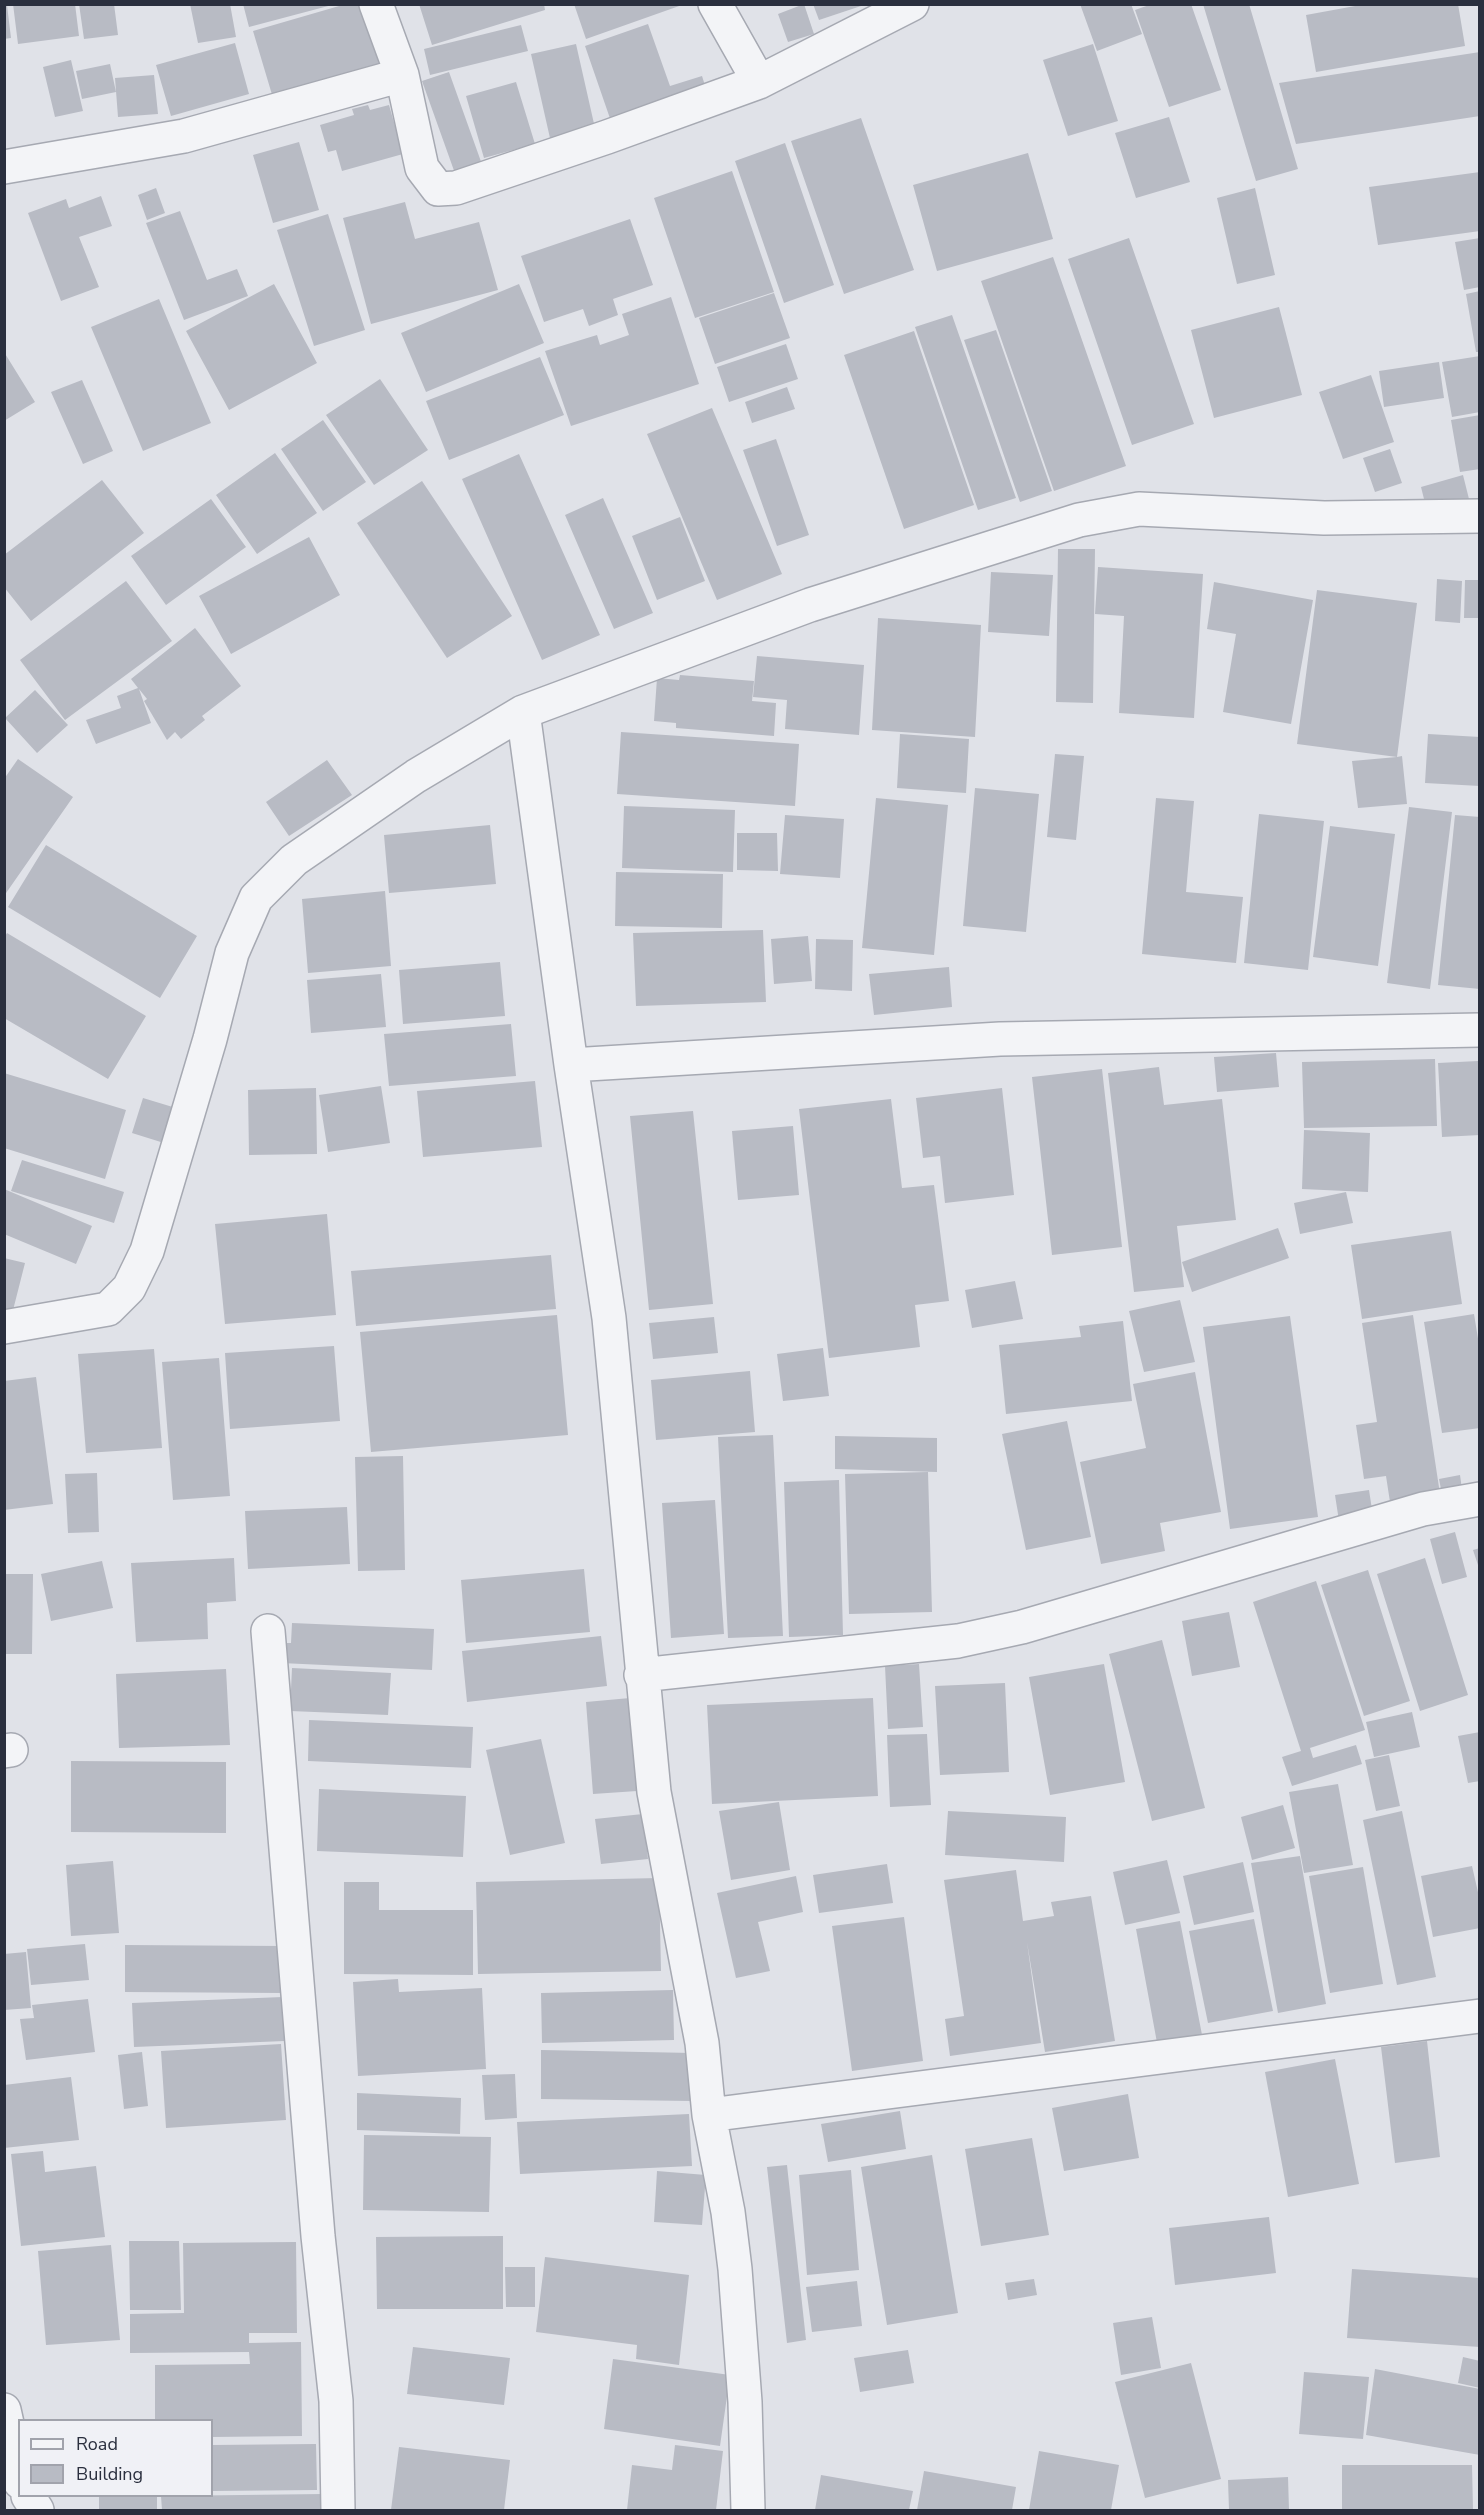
<!DOCTYPE html>
<html>
<head>
<meta charset="utf-8">
<style>
  body { margin:0 }
  #map { position:relative; width:1484px; height:2515px; overflow:hidden; background:#e0e2e8; font-family:"Nunito Sans",sans-serif }
  canvas { display:block }
  .frame { position:absolute; inset:0; border:6px solid #2a2f3e; pointer-events:none }
  .legend { position:absolute; left:18px; top:2419px; width:195px; height:78px; box-sizing:border-box; background:#f0f1f6; border:2px solid #a1a3ac; margin:0; padding:8px 10px; list-style:none; font-size:18px; color:#2a2f3e }
  .legend li { display:flex; align-items:center; gap:12px; height:30px }
  .legend b { width:30px; border:2px solid #a1a3ac }
</style>
</head>
<body>
<div id="map">
<canvas width="1484" height="2515"></canvas>
<div class="frame"></div>
<ul class="legend">
<li><b style="height:8px;background:#f3f4f7"></b>Road</li>
<li><b style="height:16px;background:#b8bbc4"></b>Building</li>
</ul>
</div>
<script>
const ctx = document.querySelector('canvas').getContext('2d');
ctx.lineJoin = 'round';
function fillPath(path, color) { ctx.fillStyle = color; ctx.fill(path, 'evenodd'); }
function stroke(path, color, width, dash) { ctx.strokeStyle = color; ctx.lineWidth = width; ctx.lineCap = dash ? 'butt' : 'round'; ctx.setLineDash(dash || []); ctx.stroke(path); }
const building = new Path2D(`
  M13,4h62l4,32 -61,8z
  M79,4h35l4,31 -34,4z
  M190,4h40l6,33 -38,6z
  M243,4h89v1l-83,22z
  M346,4h16l18,63 -107,31 -20,-67z
  M419,4h125l1,6 -113,35z
  M574,4h108v1l-96,34z
  M804,4l10,30 -26,8 -10,-28z
  M813,4h51v1l-45,15z
  M1080,4h51l11,30 -45,17z
  M1152,4h39l30,86 -52,17 -34,-97z
  M1203,4h46l49,165 -42,12z
  M1366,4h92l7,42 -149,26 -10,-57z
  M4,5h3l4,33 -7,1z
  M648,24l22,62 32,-10 7,22 -95,32 -29,-84z
  M521,25l7,26 -98,24 -6,-26z
  M235,43l14,51 -78,22 -15,-51z
  M576,44l21,93 -45,10 -21,-93z
  M1093,44l25,77 -50,15 -25,-76z
  M1480,52v64l-184,28 -17,-61z
  M71,60l12,51 -28,6 -12,-50z
  M110,64l6,28 -34,7 -6,-28z
  M449,72l35,98 -27,9 -35,-98z
  M154,75l4,39 -40,3 -3,-39z
  M516,82l19,62 -51,14 -18,-62z
  M368,105l2,5 19,-5 14,49 -61,17 -6,-21 -8,2 -8,-27 34,-10 -2,-6z
  M1169,117l21,65 -54,16 -21,-65z
  M861,118l53,152 -70,24 -53,-153z
  M299,142l20,68 -46,13 -20,-68z
  M785,143l49,142 -50,18 -49,-142z
  M1028,153l25,86 -116,32 -24,-86z
  M732,171l42,121 -79,26 -41,-120z
  M1480,172v59l-102,14 -9,-58z
  M156,188l9,25 -18,7 -9,-25z
  M1255,188l20,87 -38,9 -20,-86z
  M101,196l11,30 -33,11 20,50 -38,14 -33,-88 38,-14 3,9z
  M405,202l10,37 64,-17 19,68 -127,34 -28,-106z
  M180,211l27,69 30,-11 11,27 -64,24 -38,-97z
  M328,214l37,116 -51,16 -37,-116z
  M630,219l23,66 -40,14 5,16 -29,11 -6,-17 -39,13 -23,-66z
  M1129,238l65,186 -62,21 -64,-186z
  M1480,238v49l-16,3 -9,-48z
  M1053,257l73,209 -72,25 -73,-210z
  M274,284l43,79 -88,47 -43,-79z
  M519,284l25,59 -118,49 -25,-59z
  M1480,291v61h-4l-10,-58z
  M774,293l16,45 -75,26 -16,-46z
  M671,297l28,87 -128,42 -26,-75 52,-16 3,10 29,-10 -7,-21z
  M159,299l52,124 -68,28 -52,-124z
  M1279,307l23,88 -88,23 -23,-88z
  M952,315l64,183 -38,12 -63,-183z
  M996,330l56,161 -32,11 -56,-162z
  M914,331l60,174 -70,24 -60,-174z
  M786,344l12,35 -69,23 -12,-35z
  M4,352l31,50 -31,19z
  M1480,356v56l-28,5 -10,-55z
  M540,357l24,58 -115,45 -23,-59z
  M1439,362l5,36 -60,9 -5,-36z
  M1371,375l23,67 -51,17 -24,-67z
  M380,379l48,71 -54,35 -48,-70z
  M82,380l31,71 -30,13 -32,-72z
  M787,387l8,22 -43,14 -7,-21z
  M712,408l70,166 -65,26 -70,-166z
  M1480,415v54l-20,3 -9,-52z
  M323,420l43,62 -43,29 -42,-62z
  M776,439l33,96 -32,11 -34,-96z
  M1390,449l12,34 -27,9 -12,-34z
  M275,453l42,60 -60,41 -41,-59z
  M519,454l81,181 -58,25 -80,-181z
  M1463,475l6,24 -42,12 -6,-24z
  M102,480l42,53 -113,88 -27,-34v-32z
  M422,481l90,135 -65,42 -90,-135z
  M603,498l50,115 -39,16 -49,-114z
  M211,499l35,48 -80,58 -35,-49z
  M680,517l25,64 -48,19 -25,-64z
  M309,537l31,58 -109,59 -32,-58z
  M1058,549h37l-2,154 -37,-1z
  M1098,567l105,7 -9,144 -75,-5 5,-97 -29,-2z
  M991,572l62,3 -4,61 -61,-4z
  M1437,579l25,2 -2,42 -25,-2z
  M1465,580h15v38h-16z
  M126,581l46,60 -107,79 -45,-60z
  M1214,582l99,18 -22,124 -68,-12 13,-78 -29,-5z
  M1317,590l100,13 -20,154 5,-1 5,48 -49,4 -6,-47 45,-4 -100,-13z
  M878,618l103,7 -6,112 -103,-7z
  M195,628l46,58 -39,30 3,4 -24,19 -6,-7 -8,8 -23,-39 3,-2 -8,-10 12,34 -55,21 -10,-24 35,-12 -4,-12 21,-8 -7,-9z
  M757,656l107,9 -5,70 -74,-6 2,-29 -34,-3z
  M680,675l74,6 -2,20 24,2 -2,33 -98,-8v-5l-22,-2 3,-43 22,2z
  M35,690l33,35 -31,28 -32,-35z
  M621,732l178,12 -4,62 -178,-12z
  M900,734l69,5 -3,54 -69,-5z
  M1428,734l52,3v49l-55,-3z
  M1055,754l29,2 -8,84 -29,-3z
  M18,759l55,38 -69,99v-117z
  M327,760l25,35 -63,41 -23,-34z
  M975,788l64,6 -13,138 -63,-6z
  M876,798l72,7 -14,150 -72,-7z
  M1156,798l38,3 -8,91 57,5 -7,66 -94,-9z
  M624,806l111,4 -2,62 -111,-4z
  M1409,807l43,5 -22,177 -43,-6z
  M1259,814l65,7 -16,149 -64,-7z
  M785,815l59,4 -4,59 -60,-4z
  M1455,815l25,2v172l-42,-4z
  M490,825l6,59 -107,9 -5,-58z
  M1330,826l65,8 -17,132 -65,-9z
  M737,833h40l1,38 -41,-1z
  M46,845l151,91 -37,62 -152,-91z
  M616,872l107,2 -1,54 -107,-2z
  M385,891l6,75 -83,7 -6,-74z
  M763,930l3,72 -130,4 -3,-73z
  M7,933l139,83 -38,63 -104,-61v-80z
  M808,936l4,45 -38,3 -3,-45z
  M816,939l37,1 -1,51 -37,-2z
  M500,962l5,54 -102,8 -4,-54z
  M949,967l3,40 -78,8 -5,-41z
  M381,974l5,53 -75,6 -4,-53z
  M511,1024l5,52 -127,10 -5,-52z
  M1276,1053l3,34 -62,5 -3,-35z
  M1435,1059l2,67 -133,2 -2,-66z
  M1478,1061l2,74 -38,2 -4,-74z
  M1159,1067l5,38 58,-6 14,121 -59,6 7,61 -50,5 -26,-219z
  M1102,1069l20,178 -70,8 -20,-178z
  M4,1073l122,37 -21,69 -101,-31z
  M535,1081l7,66 -119,10 -6,-66z
  M381,1086l9,57 -62,9 -9,-57z
  M316,1088l1,66 -68,1 -1,-65z
  M1002,1088l12,107 -69,8 -5,-47 -17,2 -7,-60z
  M143,1098l33,10 -12,35 -32,-10z
  M891,1099l11,89 32,-3 15,116 -34,4 5,42 -91,11 -30,-249z
  M693,1111l20,193 -64,6 -19,-194z
  M793,1126l6,69 -61,5 -6,-69z
  M1304,1130l66,3 -2,59 -66,-3z
  M22,1160l102,32 -10,31 -103,-32z
  M4,1189l88,37 -16,38 -72,-30z
  M1346,1192l7,31 -53,11 -6,-31z
  M327,1214l9,101 -111,9 -10,-100z
  M1278,1228l11,30 -97,34 -10,-30z
  M1451,1231l11,73 -100,15 -11,-74z
  M551,1255l5,54 -200,17 -5,-55z
  M4,1258l21,5 -15,59 -6,-1z
  M1015,1281l8,38 -51,9 -7,-38z
  M1180,1300l15,62 -51,10 -15,-61z
  M1474,1314l6,37v77l-38,5 -18,-111z
  M557,1315l11,120 -197,17 -11,-120z
  M1413,1315l27,179 -50,8 -4,-26 -22,3 -8,-54 21,-3 -15,-99z
  M1290,1316l28,201 -88,12 -27,-202z
  M714,1317l4,36 -65,6 -4,-36z
  M1123,1321l9,80 -126,13 -7,-69 82,-8 -2,-11z
  M334,1346l6,75 -110,8 -5,-76z
  M823,1348l6,48 -46,5 -6,-47z
  M154,1349l8,99 -76,5 -8,-99z
  M219,1358l11,138 -57,4 -11,-138z
  M750,1371l5,61 -99,8 -5,-60z
  M1195,1372l26,140 -61,11 5,28 -64,13 -21,-102 66,-14 -13,-64z
  M36,1377l17,127 -49,6v-129z
  M1067,1421l24,116 -65,13 -24,-116z
  M773,1435l10,201 -55,2 -10,-201z
  M835,1436l102,2v34l-102,-3z
  M403,1456l2,114 -47,1 -3,-114z
  M928,1472l4,140 -83,2 -4,-140z
  M97,1473l2,59 -31,1 -3,-59z
  M1460,1475l3,21 -20,3 -4,-20z
  M839,1480l4,155 -54,2 -5,-155z
  M1369,1490l4,26 -34,5 -4,-26z
  M715,1500l9,134 -53,4 -9,-135z
  M347,1507l3,57 -102,5 -3,-58z
  M1455,1532l12,45 -25,7 -12,-45z
  M1480,1548v20h-1l-6,-18z
  M234,1558l2,43 -29,2 1,36 -72,3 -5,-79z
  M1425,1558l43,137 -48,16 -43,-137z
  M102,1561l11,47 -62,13 -10,-47z
  M584,1569l6,63 -124,11 -5,-63z
  M1368,1570l42,131 -46,15 -43,-131z
  M5,1574h28l-1,80h-27z
  M1316,1581l49,149 -55,18 3,10 43,-13 6,19 -70,22 -10,-29 19,-6 -48,-149z
  M1229,1612l11,55 -48,9 -10,-55z
  M292,1623l142,6 -2,41 -151,-7 1,-20h9z
  M601,1636l6,50 -140,16 -5,-51z
  M1162,1640l43,168 -53,13 -43,-167z
  M919,1664l4,63 -35,2 -3,-63z
  M1104,1664l21,118 -75,13 -21,-118z
  M292,1668l99,5 -3,42 -98,-4z
  M226,1669l4,76 -111,3 -3,-74z
  M1005,1683l4,89 -69,3 -5,-89z
  M630,1698l7,93 -44,3 -7,-92z
  M873,1698l5,98 -166,8 -5,-99z
  M1412,1712l8,35 -46,10 -8,-35z
  M309,1720l164,7 -2,41 -163,-7z
  M1480,1732v49l-12,2 -10,-47z
  M927,1734l4,71 -41,2 -3,-72z
  M541,1739l24,104 -55,12 -24,-105z
  M1389,1755l11,51 -24,5 -11,-51z
  M71,1761l155,1v71l-155,-1z
  M1338,1784l15,81 -49,8 -15,-81z
  M319,1789l147,7 -3,61 -146,-6z
  M779,1802l11,68 -59,10 -12,-69z
  M1283,1805l12,43 -43,12 -11,-43z
  M948,1811l118,6 -2,45 -119,-7z
  M1402,1811l34,166 -39,8 -34,-165z
  M643,1814l5,45 -47,5 -6,-45z
  M1300,1856l26,148 -48,9 -27,-150z
  M1167,1860l13,53 -55,12 -12,-53z
  M113,1861l6,72 -48,3 -5,-71z
  M1243,1862l11,50 -60,13 -11,-49z
  M887,1864l6,39 -74,10 -6,-38z
  M1472,1866l8,35v27l-47,9 -12,-61z
  M1363,1867l20,117 -53,9 -21,-117z
  M1016,1870l7,51 31,-5 -3,-14 40,-6 24,145 -70,11 -18,-110 14,101 -91,13 -5,-37 19,-3 -20,-136z
  M796,1876l7,36 -45,10 12,49 -34,7 -19,-85z
  M659,1878l2,93 -183,3 -2,-92z
  M344,1882h35v28h94v65l-129,-1z
  M904,1917l19,144 -71,10 -20,-145z
  M1254,1919l19,92 -65,12 -19,-92z
  M1180,1921l23,119 -45,8 -22,-119z
  M85,1944l4,36 -58,5 -4,-36z
  M125,1945l158,1v47l-158,-1z
  M26,1952l5,56 -27,2v-56z
  M398,1979l1,13 83,-4 4,81 -128,7 -5,-94z
  M673,1990l1,50 -132,3 -1,-50z
  M283,1997l2,44 -151,6 -2,-44z
  M88,1999l7,53 -69,8 -6,-41 14,-1 -2,-13z
  M1427,2041l13,116 -45,6 -14,-116z
  M281,2044l5,76 -120,8 -5,-77z
  M541,2050l152,3 -1,48 -151,-2z
  M142,2052l6,54 -24,3 -6,-54z
  M1335,2059l24,125 -71,13 -23,-125z
  M515,2074l2,44 -32,2 -3,-45z
  M71,2077l8,63 -75,8v-63z
  M357,2093l104,5 -1,36 -103,-4z
  M1128,2094l11,64 -75,13 -12,-63z
  M900,2111l6,38 -78,13 -7,-38z
  M689,2114l3,52 -172,8 -3,-52z
  M364,2135l127,2 -2,75 -126,-2z
  M1032,2138l17,97 -68,11 -16,-97z
  M43,2151l2,21 51,-6 9,71 -84,9 -10,-92z
  M932,2155l26,158 -71,12 -26,-158z
  M787,2165l19,175 -19,3 -20,-176z
  M851,2170l8,100 -52,5 -8,-100z
  M657,2171l49,4 -4,50 -48,-3z
  M1269,2217l7,56 -101,12 -6,-57z
  M503,2236v73h-126l-1,-72z
  M129,2241h50l2,69h-51z
  M296,2242l1,91h-48v10l52,-1 1,94 -90,1v-17h-57v-55l95,-1 -1,-12 -119,1v-39l54,-1 -1,-70z
  M111,2245l9,95 -74,5 -8,-94z
  M545,2257l144,18 -10,90 -43,-6 1,-14 -101,-13z
  M505,2267h30v40h-29z
  M1352,2269l128,9v69l-133,-9z
  M1034,2279l3,16 -29,5 -3,-17z
  M857,2281l5,45 -50,6 -6,-45z
  M1152,2317l9,51 -40,7 -8,-52z
  M413,2347l97,11 -6,47 -97,-11z
  M908,2350l6,33 -54,9 -6,-34z
  M1463,2357l17,4v27l-22,-5z
  M613,2359l117,16 -10,71 -116,-17z
  M1191,2363l30,116 -76,19 -30,-116z
  M1375,2369l105,20v66l-114,-20z
  M1304,2372l65,5 -6,62 -64,-5z
  M316,2444l1,46 -105,1v-46z
  M675,2445l48,6 -7,59h-89l5,-45 40,5z
  M399,2447l111,13 -6,50h-113z
  M1039,2451l80,14 -8,45h-82z
  M1342,2465h130l1,45h-131z
  M924,2471l92,16 -4,23h-95z
  M821,2475l92,16 -4,19h-94z
  M1288,2477l1,33h-60l-1,-30z
  M323,2494v16h-161l-1,-14z
  M157,2496v14h-58v-13z`);
const minor = new Path2D(`
  M376,4l26,71 20,93 16,21 18,-1 151,-51 152,-55 153,-78
  M715,4l44,78
  M4,167l180,-31 218,-61
  M523,712l48,353 38,253 45,474 48,251 7,72 19,97 7,57 10,133 3,108
  M571,1065l429,-26 480,-9
  M4,1327l104,-18 21,-21 18,-37 63,-212 22,-86 24,-55 38,-38 122,-84 107,-64 287,-107 269,-85 60,-11 185,9 156,-2
  M268,1631l50,605 18,165 2,109
  M641,1675l317,-34 64,-14 401,-118 57,-10
  M4,1751l7,-1
  M709,2115l771,-99
  M4,2410l16,72
  M28,2496l9,14`);
fillPath(building, '#b8bbc4');
stroke(minor, '#a6a9b2', 36);
stroke(minor, '#f3f4f7', 33);
</script>
</body>
</html>
